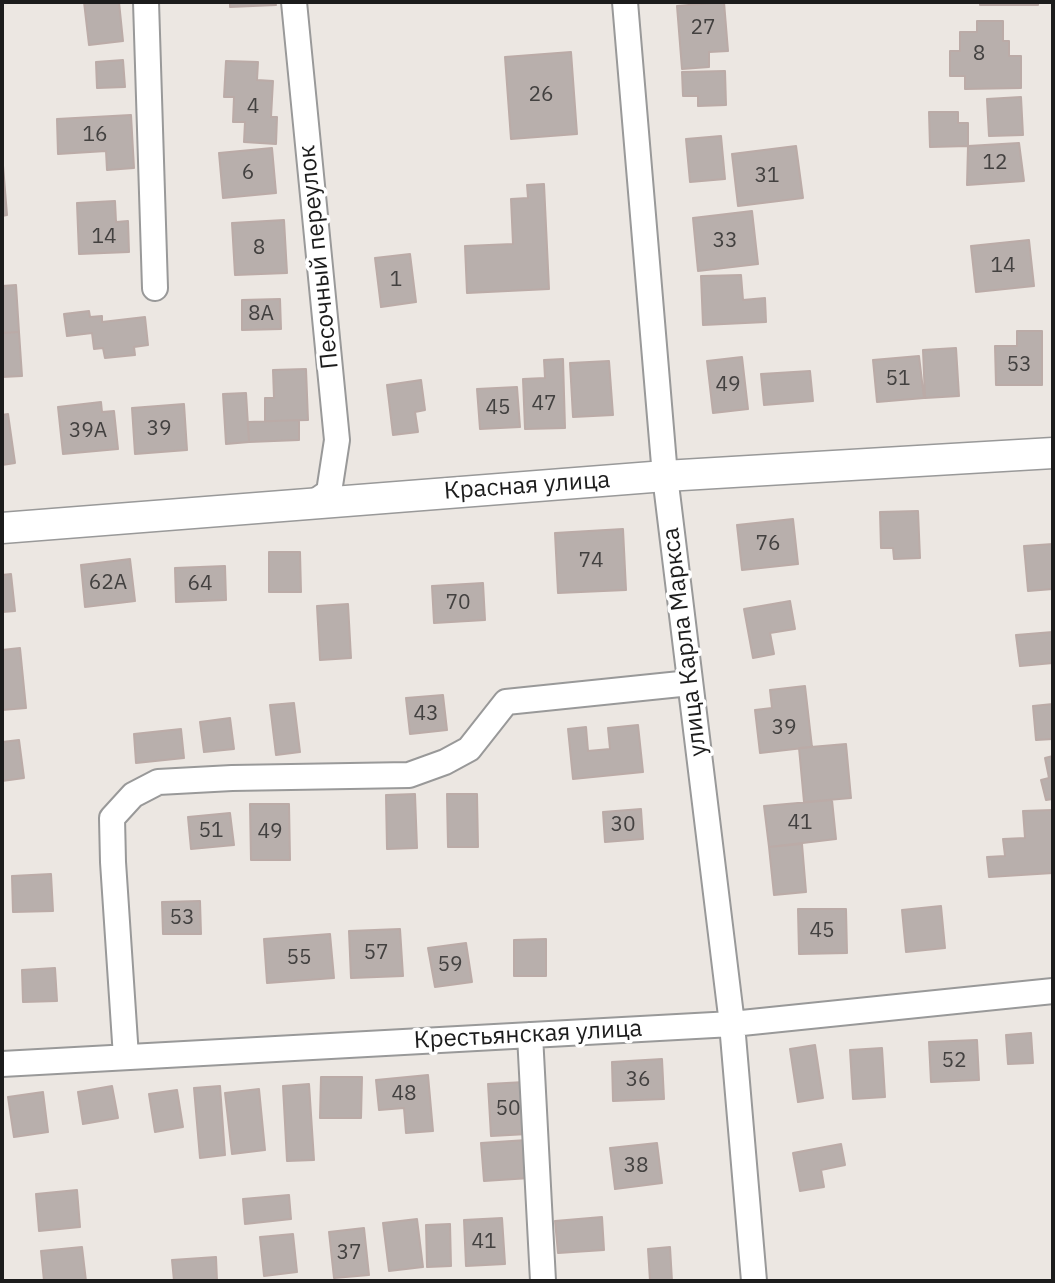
<!DOCTYPE html>
<html>
<head>
<meta charset="utf-8">
<style>
  body { margin:0 }
  #map { position:relative; width:1055px; height:1283px; overflow:hidden; background:#ece7e2; font-family:"IBM Plex Sans",sans-serif }
  canvas { display:block }
  .frame { position:absolute; inset:0; border:4px solid #1c1c1c; pointer-events:none }
</style>
</head>
<body>
<div id="map">
<canvas width="1055" height="1283"></canvas>
<div class="frame"></div>
</div>
<script>
const ctx = document.querySelector('canvas').getContext('2d');
ctx.lineJoin = 'round';
function fillPath(path, color) { ctx.fillStyle = color; ctx.fill(path, 'evenodd'); }
function stroke(path, color, width, dash) { ctx.strokeStyle = color; ctx.lineWidth = width; ctx.lineCap = dash ? 'butt' : 'round'; ctx.setLineDash(dash || []); ctx.stroke(path); }
function drawText(font, color, halo, rows, align = 'center') {
  ctx.font = font + ' "IBM Plex Sans",sans-serif'; ctx.lineWidth = 7; ctx.setLineDash([]); ctx.textBaseline = 'middle'; ctx.strokeStyle = halo; ctx.fillStyle = color; for (const [text, x, y, turn = 0] of rows) {
    ctx.save(); ctx.translate(x, y); ctx.rotate((+turn || 0) * Math.PI / 180); ctx.textAlign = isNaN(turn) ? turn : align; if (halo) ctx.strokeText(text, 0, 0); ctx.fillText(text, 0, 0); ctx.restore();
  }
}
const building = new Path2D(`
  M84,2h35l4,39 -34,4z
  M230,2h45l1,3 -46,2z
  M724,2l4,49 -19,1v15l-27,2 -5,-63z
  M980,2h58v3h-58z
  M977,21h26v20h6v15h12v32l-56,1v-13h-15v-25h10v-19h17z
  M571,52l6,82 -66,5 -6,-82z
  M123,60l2,27 -28,1 -1,-26z
  M226,61l32,1 -1,18 16,1 -2,36h6l-1,27 -32,-2 1,-20h-12l1,-25h-10z
  M725,71l1,34 -28,1v-10h-15l-1,-24z
  M1021,97l2,38 -34,1 -2,-37z
  M929,112h29v11h10v23l-38,1z
  M131,115l3,53 -27,2 -1,-19 -48,3 -1,-35z
  M721,136l4,43 -35,3 -4,-43z
  M1019,143l5,38 -57,4 1,-39z
  M796,146l7,52 -65,8 -6,-52z
  M272,148l4,45 -53,5 -4,-45z
  M2,153l5,62 -5,1z
  M544,184l5,105 -82,4 -2,-47 48,-2 -2,-45 17,-1 -1,-13z
  M115,201l1,21 12,-1 1,31 -50,2 -2,-51z
  M752,211l6,53 -60,7 -5,-53z
  M284,220l3,53 -52,2 -3,-52z
  M1029,240l5,46 -58,6 -5,-46z
  M410,254l6,48 -35,5 -6,-49z
  M741,275l2,25 22,-2 1,24 -63,3 -2,-49z
  M16,285l3,47 -17,1v-47z
  M280,299l1,30 -39,1v-30z
  M89,311l1,6 12,-1v6l43,-5 3,28 -14,2 1,8 -30,3 -2,-10 -9,1 -2,-16 -25,3 -3,-22z
  M1017,331h25v54h-46l-1,-39h22z
  M19,332l3,44 -20,1v-44z
  M956,348l3,48 -34,2 -2,-48z
  M919,356l5,42 -47,4 -4,-42z
  M742,357l6,52 -35,4 -6,-52z
  M563,359l2,69 -40,1 -2,-50 22,-1 -1,-18z
  M609,361l4,54 -40,2 -3,-54z
  M306,369l2,51 -43,1v-23h9l-1,-28z
  M810,371l3,30 -49,4 -3,-31z
  M421,380l4,30 -10,2 3,20 -25,3 -6,-50z
  M517,387l3,40 -40,2 -3,-40z
  M246,393l3,49 -23,2 -3,-50z
  M101,402l1,10 12,-1 4,38 -55,5 -5,-47z
  M184,404l3,46 -52,4 -3,-46z
  M8,414l7,49 -13,2v-50z
  M299,420v20l-50,2 -1,-20z
  M918,511l2,47 -26,1 -1,-11h-12l-1,-36z
  M793,519l5,45 -56,6 -5,-45z
  M623,529l3,61 -68,3 -3,-60z
  M1053,544v45l-25,2 -4,-45z
  M269,552h31l1,40h-32z
  M130,559l5,42 -50,6 -4,-42z
  M225,566l1,34 -50,2 -1,-34z
  M11,574l4,37 -13,1v-37z
  M483,583l2,37 -51,3 -2,-37z
  M790,601l5,28 -25,4 4,21 -21,4 -9,-49z
  M348,604l3,54 -31,2 -3,-54z
  M1053,632v31l-33,3 -4,-31z
  M20,648l6,60 -24,2v-60z
  M805,686l7,61 -52,6 -5,-43 17,-2 -2,-18z
  M443,695l4,35 -37,4 -4,-36z
  M294,703l6,49 -24,3 -6,-50z
  M1053,704v35l-17,1 -3,-34z
  M230,718l4,31 -30,3 -4,-30z
  M638,725l5,47 -70,7 -5,-50 18,-2 2,24 22,-2 -2,-21z
  M181,729l3,29 -48,5 -2,-29z
  M19,740l5,38 -22,3v-39z
  M846,744l5,54 -47,4 -5,-54z
  M1053,756v43l-7,1 -5,-20 8,-2 -4,-20z
  M415,794l2,54 -30,1 -1,-54z
  M447,794h30l1,53h-30z
  M832,800l4,39 -67,8 -5,-41z
  M250,804h39l1,56h-39z
  M641,809l2,30 -38,3 -2,-30z
  M1053,810v63l-64,4 -2,-20 18,-1 -2,-17 22,-1 -2,-27z
  M230,813l4,32 -43,4 -3,-32z
  M802,844l4,48 -32,3 -5,-48z
  M51,874l2,37 -40,1 -1,-36z
  M200,901l1,33h-38l-1,-32z
  M941,906l4,42 -39,4 -4,-42z
  M798,909h48l1,44 -48,1z
  M400,929l3,47 -52,2 -2,-47z
  M330,934l4,44 -67,5 -3,-44z
  M546,939v37h-32v-36z
  M466,943l6,39 -37,5 -7,-39z
  M55,968l2,33 -34,1 -1,-32z
  M1031,1033l2,30 -25,1 -2,-29z
  M977,1040l2,40 -48,2 -2,-40z
  M815,1045l8,53 -25,4 -8,-53z
  M882,1048l3,49 -32,2 -3,-49z
  M662,1059l2,40 -51,2 -1,-39z
  M428,1075l5,56 -27,2 -2,-25 -25,2 -3,-30z
  M321,1077h41l-1,41h-41z
  M525,1082l3,52 -37,2 -3,-52z
  M309,1084l5,76 -27,1 -4,-75z
  M112,1086l6,32 -35,6 -5,-32z
  M220,1086l5,69 -25,3 -6,-70z
  M259,1089l6,61 -33,4 -7,-61z
  M177,1090l6,37 -28,5 -6,-38z
  M43,1092l5,40 -34,5 -6,-40z
  M527,1140l3,38 -46,3 -3,-38z
  M657,1143l5,40 -47,6 -5,-41z
  M841,1144l4,21 -24,5 3,17 -24,4 -7,-38z
  M77,1190l3,37 -41,4 -3,-37z
  M289,1195l2,24 -46,5 -2,-25z
  M602,1217l2,33 -46,3 -3,-32z
  M502,1218l3,46 -39,2 -2,-46z
  M417,1219l6,48 -34,4 -6,-48z
  M450,1224l1,42 -24,1 -1,-42z
  M364,1228l5,47 -35,3 -5,-46z
  M293,1234l4,38 -33,4 -4,-39z
  M82,1247l4,34h-42l-3,-30z
  M670,1247l2,34h-22l-2,-32z
  M216,1257l1,24h-43l-2,-21z`);
const minor = new Path2D(`
  M146,2l9,286
  M294,2l43,438 -8,52 -16,11
  M625,2l40,474 67,548 22,257
  M530,1035l13,246
  M126,1057l-13,-195 -1,-44 21,-23 25,-13 74,-4 177,-3 36,-13 24,-13 37,-47 184,-19
  M2,1064l730,-40 321,-33`);
const tertiary = new Path2D(`
  M2,528l663,-52 388,-23`);
const numberNames = [
  ["27",703,28],
  ["8",979,54],
  ["26",541,95],
  ["4",253,107],
  ["16",95,135],
  ["12",995,163],
  ["6",248,173],
  ["31",767,176],
  ["14",104,237],
  ["33",725,241],
  ["8",259,248],
  ["14",1003,266],
  ["1",396,280],
  ["8А",261,314],
  ["53",1019,365],
  ["51",898,379],
  ["49",728,385],
  ["47",544,404],
  ["45",498,408],
  ["39",159,429],
  ["39А",88,431],
  ["76",768,544],
  ["74",591,561],
  ["62А",108,583],
  ["64",200,584],
  ["70",458,603],
  ["43",426,714],
  ["39",784,728],
  ["41",800,823],
  ["30",623,825],
  ["51",211,831],
  ["49",270,832],
  ["53",182,918],
  ["45",822,931],
  ["57",376,953],
  ["55",299,958],
  ["59",450,965],
  ["52",954,1061],
  ["36",638,1080],
  ["48",404,1094],
  ["50",508,1109],
  ["38",636,1166],
  ["41",484,1242],
  ["37",349,1253]
];
const streetNames = [
  ["Песочный переулок",319,257,-96],
  ["Красная улица",527,486,-4],
  ["улица Карла Маркса",685,642,-97],
  ["Крестьянская улица",528,1035,-3]
];
fillPath(building, '#b8afac');
stroke(building, '#bbaba7', 2);
stroke(minor, '#999', 28);
stroke(tertiary, '#999', 33);
stroke(minor, '#fff', 24);
stroke(tertiary, '#fff', 30);
drawText('21px', '#434140', null, numberNames);
drawText('24px', '#1c1c1c', '#fff', streetNames);
</script>
</body>
</html>
